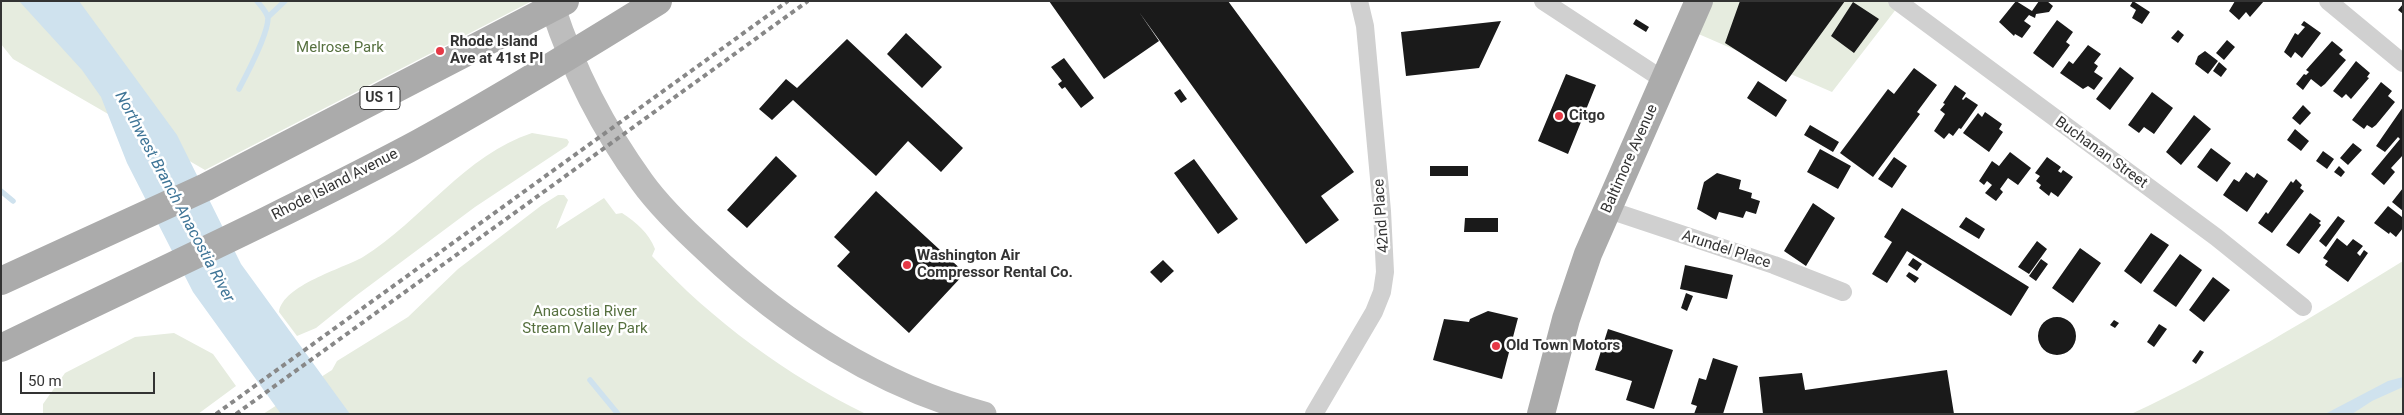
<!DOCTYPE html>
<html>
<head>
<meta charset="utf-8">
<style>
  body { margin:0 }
  #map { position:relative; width:2404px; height:415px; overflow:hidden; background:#fff; font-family:Roboto,sans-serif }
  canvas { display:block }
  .frame { position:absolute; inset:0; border:2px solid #333; pointer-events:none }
  .scale { position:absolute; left:20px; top:372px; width:135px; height:22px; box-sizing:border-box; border:2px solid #333; border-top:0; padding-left:6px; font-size:15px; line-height:18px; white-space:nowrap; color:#333; -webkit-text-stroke:4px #fff; paint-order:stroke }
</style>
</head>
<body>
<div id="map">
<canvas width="2404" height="415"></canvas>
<div class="frame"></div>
<div class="scale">50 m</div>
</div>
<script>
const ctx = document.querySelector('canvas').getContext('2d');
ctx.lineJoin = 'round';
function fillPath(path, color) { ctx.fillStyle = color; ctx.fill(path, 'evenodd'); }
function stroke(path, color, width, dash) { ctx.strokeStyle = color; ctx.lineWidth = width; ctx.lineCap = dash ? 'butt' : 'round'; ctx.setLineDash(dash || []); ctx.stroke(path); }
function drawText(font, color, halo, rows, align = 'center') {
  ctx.font = font + ' Roboto,sans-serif'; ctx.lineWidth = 5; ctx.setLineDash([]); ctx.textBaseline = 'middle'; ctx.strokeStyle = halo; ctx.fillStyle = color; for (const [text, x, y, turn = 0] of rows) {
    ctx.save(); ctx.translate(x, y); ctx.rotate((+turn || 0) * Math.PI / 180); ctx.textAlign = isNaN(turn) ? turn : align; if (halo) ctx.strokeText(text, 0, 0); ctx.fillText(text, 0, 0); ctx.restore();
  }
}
const green = new Path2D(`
  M1,1h531l-327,169 -192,-111 -12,-15z
  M1699,1h198l3,3 -68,88 -145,-63z
  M532,133l35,6 2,3 -2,4 -92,61 -118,88 -41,33 -19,8 -18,-24c4,-27 63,-43 84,-55 58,-36 103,-103 169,-124z
  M558,195h6l4,5 -12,29 48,-31 12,16 6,-1c14,9 27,20 33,36l-3,7c61,65 134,119 214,158h-603l69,-44 5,-9 71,-44 50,-48 84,-64z
  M2403,261v153h-272c95,-44 183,-98 272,-153z
  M174,333l39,21 23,32 -38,28h-155v-10l22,-31 70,-36z`);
const water = new Path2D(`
  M19,1h60l98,134 64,129 109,150h-69l-88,-122 -66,-129 -26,-66 -19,-27z
  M2403,377v10l-31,14 -20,13h-27l63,-33z`);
const stream = new Path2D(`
  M268,17l17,-16
  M239,89c8,-15 29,-55 29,-71 -1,-6 -7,-12 -11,-17
  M1,191l12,10
  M590,380l28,34`);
const building = new Path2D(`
  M1049,1h179l126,171 -33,24 18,24 -33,24 -167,-232 20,29 -55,38z
  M1740,1h105l-59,81 -61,-39z
  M2016,1l16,10 7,-10h8l6,5 -4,6 -13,2 -1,4 -6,-3 -5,6 7,5 -9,12 -7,-4 -1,2 -15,-14z
  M2133,1l17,11 -8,12 -10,-6 4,-8 -6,-4z
  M2235,1h29l-14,16 -4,-5 -7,8 -10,-9z
  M1853,2l26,17 -25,34 -23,-17z
  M2403,4v10l-5,-4z
  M1636,19l13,8 -3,5 -13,-8z
  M2057,20l16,12 -7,10 4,3 -17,23 -20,-15z
  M1501,21l-22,47 -73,8 -5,-44z
  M2304,21l17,12 -19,25 -7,-6 -4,6 -7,-6 11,-19 3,2 7,-8 -4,-2z
  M2178,30l6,5 -6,8 -7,-5z
  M906,33l36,34 -20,21 -35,-34z
  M847,39l116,109 -22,24 -33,-31 -32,35 -83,-76 -21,20 -13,-11 27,-30 11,9z
  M2227,40l8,7 -11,13 -8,-7z
  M2332,41l11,9 -4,4 7,6 -21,24 -4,3 -10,-8 -8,11 -7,-6 8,-10 2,1 3,-3 -3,-2z
  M2088,45l13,9 -7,9 4,3 -4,6 9,6 -9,12 -6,-4 -5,3 -23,-16 9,-12 4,3z
  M2205,51l13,10 -10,13 -13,-10 3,-8z
  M1064,58l30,40 -13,10 -16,-21 -3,2 -4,-5 4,-3 -11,-14z
  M2356,61l14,12 -3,4 2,1 -18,21 -5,-5 -4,4 -9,-7z
  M2219,62l8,7 -6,8 -8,-6z
  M2120,67l14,11 -24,32 -14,-11z
  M1914,68l23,17 -20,27 3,2 -47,63 -33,-24 48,-64 6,5z
  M1566,74l30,11 -28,69 -30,-13z
  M1758,81l29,19 -11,17 -29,-19z
  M2381,82l11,9 -4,5 7,6 -19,23 -4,3 -5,-3 -3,4 -12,-9z
  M1955,85l11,8 -4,6 1,1 3,-3 12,8 -17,24 -2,-1 -6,8 -4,-3 -5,6 -10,-8 11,-17 -5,-4 5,-6 -2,-1z
  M1180,89l7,10 -6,4 -7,-10z
  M2152,92l21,16 -19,26 -10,-7 -5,6 -11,-8z
  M2303,105l8,8 -11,12 -8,-7z
  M2403,107v48l-12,13 4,4 -11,13 -13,-11 29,-35 -2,-2 -13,15 -9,-6z
  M1985,112l17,12 -3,5 4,3 -14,20 -26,-19 15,-20 4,4z
  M2194,115l17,14 -30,36 -15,-13z
  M1810,125l29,17 -6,10 -29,-17z
  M2295,129l14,12 -8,10 -14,-11z
  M2353,143l9,7 -14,15 -8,-7z
  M2211,148l20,15 -14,19 -20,-15z
  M1820,149l31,17 -13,23 -31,-17z
  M2323,151l11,8 -7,10 -11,-8z
  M2010,152l21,16 -13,17 -10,-7 -8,11 3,3 -7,9 -11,-8 7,-8 -5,-4 -3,4 -5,-4 13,-20 7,5z
  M776,156l21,20 -50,52 -20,-18z
  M1894,157l13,9 -15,22 -14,-9z
  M2047,157l14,10 -3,4 3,2 2,-3 10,7 -15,20 -7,-5 -2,4 -10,-8 2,-3 -5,-4 4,-5 -5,-3z
  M1194,159l44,60 -20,15 -44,-61z
  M1430,166h38v10h-38z
  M2339,166l6,6 -4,5 -7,-5z
  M2246,172l8,6 3,-5 11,8 -21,31 -24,-17 11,-16 5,3z
  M1717,173l24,7 -2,9 13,4 -1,5 9,3 -4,13 -10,-3 -3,7 -24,-6 -3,8 -19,-11 7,-27z
  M2296,179l6,6 -2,3 4,3 -32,42 -14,-10 8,-11 2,2 23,-33 2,2z
  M2403,188v23l-11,-9z
  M876,191l89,82 -56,60 -72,-67 13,-14 -16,-15z
  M1813,203l22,15 -29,48 -22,-15z
  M2388,206l14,11 1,11 -7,9 -6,-5 -1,2 -15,-11z
  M1902,208l127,79 -18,29 -104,-65 -20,32 -15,-9 20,-32 -8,-5z
  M2310,213l11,8 -2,2 2,2 -22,29 -13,-9z
  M2338,216l7,5 -19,26 -7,-6z
  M1966,217l19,12 -6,10 -20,-12z
  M1465,218h33v14h-34z
  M2151,233l18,12 -28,39 -17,-13z
  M2337,238l10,8 6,-7 10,7 -6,7 3,3 4,-6 4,3 -20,29 -23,-17 3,-4 -5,-3z
  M2037,241l10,8 -18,25 -11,-7z
  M2080,248l21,15 -28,40 -21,-15z
  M2180,254l22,16 -26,37 -23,-16z
  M1913,258l9,6 -5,7 -9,-6z
  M2041,259l7,5 -12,17 -7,-5z
  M1163,260l11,11 -13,12 -11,-11z
  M1685,265l48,10 -6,24 -47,-10z
  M1909,272l10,6 -4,5 -9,-7z
  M2213,277l17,13 -26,32 -15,-12z
  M1686,293l7,3 -6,15 -6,-3z
  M1488,311l30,7 -16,61 -69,-19 11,-41 25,3 1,-3z
  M2038 336a19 19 0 1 1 38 0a19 19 0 1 1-38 0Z
  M2114,320l5,3 -4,5 -5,-3z
  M2159,324l8,5 -13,18 -7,-5z
  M1608,329l65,21 -19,59 -28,-9 6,-19 -37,-11z
  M2200,350l4,2 -8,12 -4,-3z
  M1713,358l25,8 -15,48h-29l3,-8 -6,-2 8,-26 7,2z
  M1947,370l7,44h-191l-4,-37 43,-4 3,17z`);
const street = new Path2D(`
  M1543,1l122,80
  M1897,1l319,236 87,70
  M2328,1l75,62
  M1609,210l165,55 69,27
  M1314,414l60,-102 8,-20 3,-20 -3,-61 -17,-185 -6,-25`);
const secondary = new Path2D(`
  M553,8c21,64 49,119 89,174 18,25 42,48 65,69 78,74 172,135 277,163`);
const primary = new Path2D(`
  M1,281l205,-94 359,-186
  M1,348c136,-66 274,-129 407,-199 85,-46 168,-97 250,-148
  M1541,414l25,-95 22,-65 111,-253`);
const rail = new Path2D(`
  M216,414l572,-413
  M236,414l572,-413`);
const markers = [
  [440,51,5,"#e63946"],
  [1559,116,5,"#e63946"],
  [907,265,5,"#e63946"],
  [1496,346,5,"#e63946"]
];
const shields = [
  [380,98,40]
];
const shieldNames = [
  ["US 1",380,98]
];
const poiNames = [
  ["Rhode Island",450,42],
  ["Ave at 41st Pl",450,59],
  ["Citgo",1569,116],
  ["Washington Air",917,256],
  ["Compressor Rental Co.",917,273],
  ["Old Town Motors",1506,346]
];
const parkNames = [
  ["Melrose Park",340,48],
  ["Anacostia River",585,312],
  ["Stream Valley Park",585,329]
];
const streetNames = [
  ["Buchanan Street",2101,153,36],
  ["Baltimore Avenue",1630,159,-66],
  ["Rhode Island Avenue",335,185,-27],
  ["42nd Place",1382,216,-94],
  ["Arundel Place",1726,250,18]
];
const waterNames = [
  ["Northwest Branch Anacostia River",174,197,62]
];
fillPath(green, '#e6ecdf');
fillPath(water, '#cfe2ee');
stroke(stream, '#cfe2ee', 5.5);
fillPath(building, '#1a1a1a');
stroke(street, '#d0d0d0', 18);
stroke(secondary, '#bdbdbd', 25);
stroke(primary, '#ababab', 28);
stroke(rail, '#888', 4, [5, 4]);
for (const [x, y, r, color] of markers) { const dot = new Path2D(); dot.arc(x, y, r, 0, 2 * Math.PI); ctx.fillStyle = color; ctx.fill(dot); stroke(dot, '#fff', 2); }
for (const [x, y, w] of shields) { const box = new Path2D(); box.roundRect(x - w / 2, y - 11.5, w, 23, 4); ctx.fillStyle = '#fff'; ctx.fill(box); stroke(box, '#333', 1); }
drawText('bold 14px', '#333', null, shieldNames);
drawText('bold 15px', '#333', '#fff', poiNames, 'left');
drawText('15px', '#56703f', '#fff', parkNames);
drawText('15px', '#333', '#fff', streetNames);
drawText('italic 16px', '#3f7597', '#fff', waterNames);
</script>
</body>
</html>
